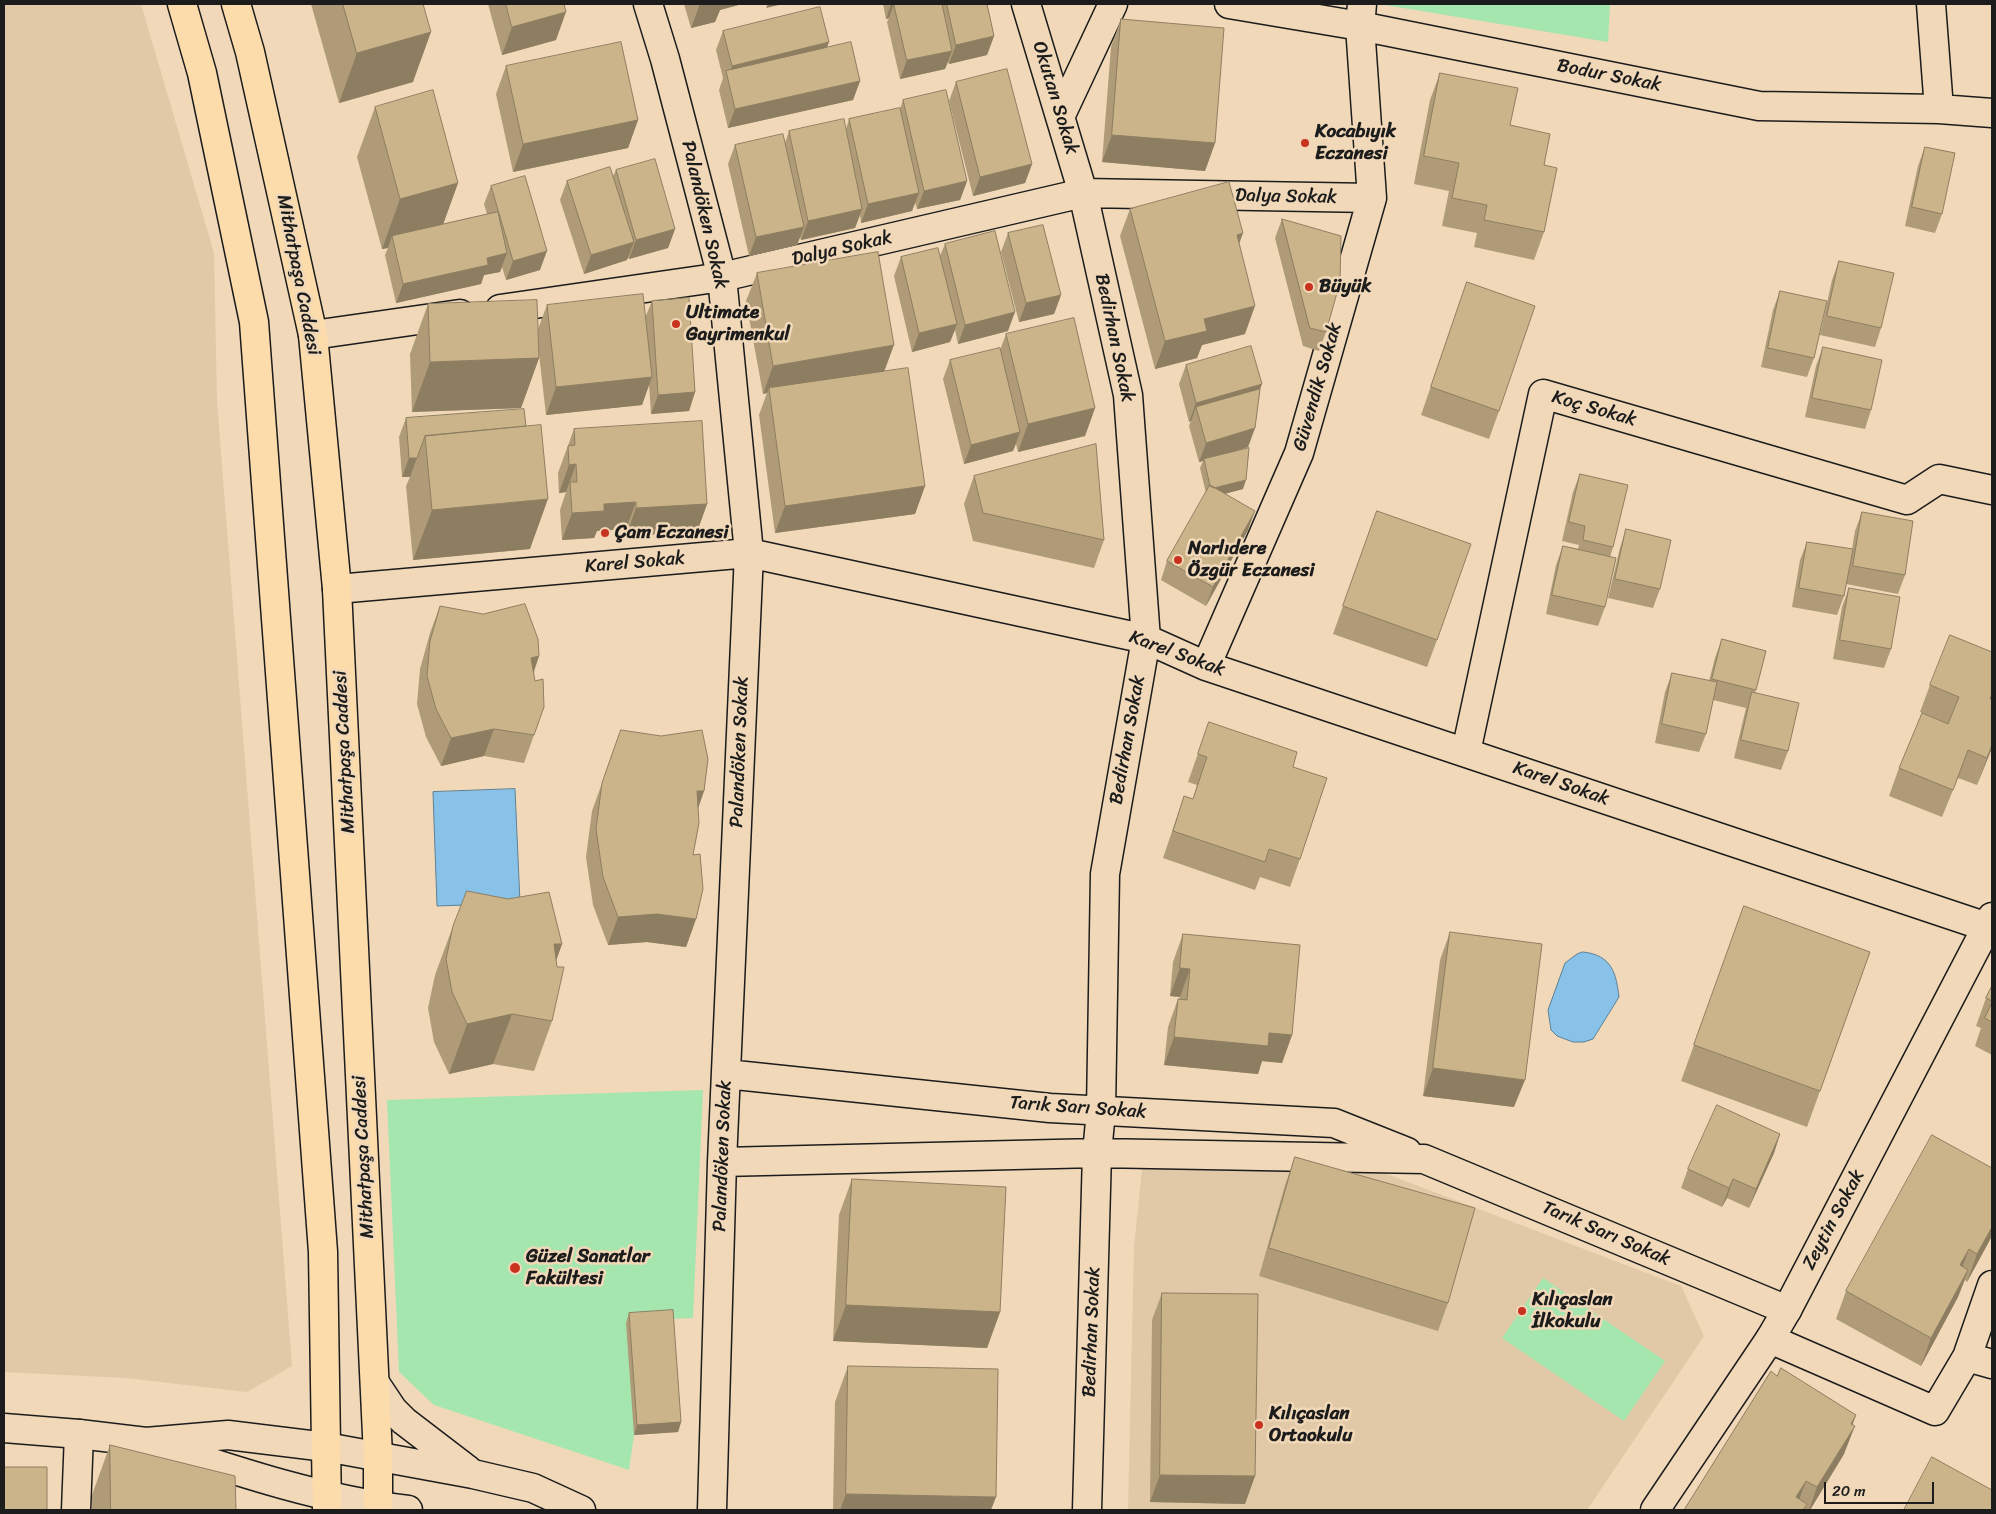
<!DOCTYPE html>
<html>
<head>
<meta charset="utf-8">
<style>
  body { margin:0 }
  #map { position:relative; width:1996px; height:1514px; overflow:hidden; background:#f0d8b8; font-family:Sriracha,sans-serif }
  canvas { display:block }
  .frame { position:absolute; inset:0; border:5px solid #1c1c1c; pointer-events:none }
  .scale { position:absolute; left:1824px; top:1482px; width:110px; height:22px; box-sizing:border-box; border:2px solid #1c1c1c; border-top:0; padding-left:6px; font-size:15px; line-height:18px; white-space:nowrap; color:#1c1c1c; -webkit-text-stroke:4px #f0d8b8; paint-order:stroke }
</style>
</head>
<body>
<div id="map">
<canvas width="1996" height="1514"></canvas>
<div class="frame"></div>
<div class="scale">20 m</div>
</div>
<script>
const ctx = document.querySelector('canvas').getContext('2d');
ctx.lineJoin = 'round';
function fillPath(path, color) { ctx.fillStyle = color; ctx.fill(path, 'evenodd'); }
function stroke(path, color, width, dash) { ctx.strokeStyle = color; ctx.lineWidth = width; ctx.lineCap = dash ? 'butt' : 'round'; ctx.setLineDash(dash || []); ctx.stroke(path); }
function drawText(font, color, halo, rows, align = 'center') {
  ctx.font = font + ' Sriracha,sans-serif'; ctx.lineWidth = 5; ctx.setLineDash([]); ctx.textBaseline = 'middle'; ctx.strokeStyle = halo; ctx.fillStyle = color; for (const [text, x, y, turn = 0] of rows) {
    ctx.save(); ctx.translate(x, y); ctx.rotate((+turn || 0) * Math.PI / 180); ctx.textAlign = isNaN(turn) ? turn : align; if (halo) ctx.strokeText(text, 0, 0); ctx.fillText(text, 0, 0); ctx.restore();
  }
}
const built = new Path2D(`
  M4,4h137l73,249 3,148 75,965 -45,26 -121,-14 -122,-6z
  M1143,1160l228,8 310,118 23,50 -117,174h-459l6,-263z`);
const green = new Path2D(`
  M1379,4h231l-2,38z
  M703,1090l-10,228 -24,1 -35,116 -5,35 -195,-65 -35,-33 -12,-272z
  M1543,1278l122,83 -41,60 -122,-83z`);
const water = new Path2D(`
  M515,789l5,114 -83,3 -4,-114z
  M1583,952c29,3 33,21 36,45l-26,42 -9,3h-11l-16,-6 -6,-6 -3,-20 17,-47 12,-9z`);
const minor = new Path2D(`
  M648,4l17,55 57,218 27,276 -27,609 -10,348
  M1026,4l57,189 45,202 18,244 -41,235 -4,237 -4,42 -10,357
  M1229,4l131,22 399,80 180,3 53,4
  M1931,4l8,105
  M1060,117l53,-113
  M500,309l222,-32 361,-84 289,5
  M313,335l147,-21
  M337,589l412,-36 397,86 60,27 781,261
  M1206,666l93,-213 73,-255 -12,-172 2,-22
  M1466,752l77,-358 364,106 32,-21 53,11
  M726,1074l324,34 284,15 73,29
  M722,1162l375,-9 327,6 363,151
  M1770,1339l165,72 32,-54 25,7
  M1967,1357l25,-72
  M76,1510l3,-76`);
const tertiary = new Path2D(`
  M375,1383l18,27 11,11 64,49
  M4,1428l75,6 67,8 82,-7 98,12 147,27 60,14 48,22
  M157,1445c82,27 166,55 251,65
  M1655,1510l115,-171 17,-29 205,-393`);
const primary = new Path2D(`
  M182,4l20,69 52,249 69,930 4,258
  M236,4l14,48 63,283 24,254 41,867v54`);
const wall = new Path2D(`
  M311,4h112l-10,78 -74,21z
  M488,4h76l-8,36 -54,15z
  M684,4h58l-22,6 -5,12 -24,6z
  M883,4h104l7,32 -7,19 -38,9 -1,-2 -3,7 -45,10 -13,-57 2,-4 -3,1z
  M1121,19l94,124 -10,28 -103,-9 9,-115z
  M723,31l103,17 34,33 -7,19 -125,28 -9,-38 4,-12 -7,-28z
  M506,66l132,54 -10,28 -115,24 -17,-78z
  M1440,73l70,52 34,40v67l-10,28 -60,-13 3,-14 -35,-7 7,-35 -35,-7 16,-84z
  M956,82l76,82 -7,19 -52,13 -24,-95z
  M903,100l64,81 -7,19 -43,9 -2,-7 -3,9 -51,12 -1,-8 -5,13 -54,12 -1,-3 -3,8 -48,11 -21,-92 7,-19 50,-2 4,-12 57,-2 3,-10 51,-10z
  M375,107l83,76 -15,41 44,-10 -3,-10 7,-18 49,84 -34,10 -4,-13 -2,5 -16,3 -3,9 -85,19 -11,-48 3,-7 -6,1 -25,-92z
  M1925,147l17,67 -7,19 -30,-7 13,-60z
  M616,170l59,59 -7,19 -39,11 -1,-2 -1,3 -43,14 -24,-74 7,-19 46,-5z
  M1130,209l109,35 6,90 -43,11 -5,13 -42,11 -35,-133z
  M1282,219l44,113 -7,19 -16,-5 -28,-108z
  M1008,233l53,62 -7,19 -35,8 -18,-70z
  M945,244l63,87 -50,13 -3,-14 -5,12 -38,10 -18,-76 7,-19 39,-1z
  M1839,261l42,67 -6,19 -55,-12 12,-55z
  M757,273l127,99 41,114 -10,28 -140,19 -16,-118 8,-22 -4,1 -17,-93z
  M1467,282l32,129 -10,28 -68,-24z
  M1780,291l34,67 -7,19 -46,-10 12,-57z
  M652,301l43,91 -6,19 -38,3 -2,-30 -7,21 -96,10 -7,-61v4l-18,50 -109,4 -2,-58 18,-50 110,25 9,-24 98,13z
  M1006,334l89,74 -10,28 -67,16 -2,-8 -3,7 -49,13 -21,-85 7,-19 50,-10z
  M1823,347l48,63 -6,19 -60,-12 11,-51z
  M1186,365l74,25 -5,38 -7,19 -9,3 4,39 -18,5 23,36 -42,76 -45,-26 6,-19 39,-68 -6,-25 3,-7 -4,1 -10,-36 2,-5 -2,1 -10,-38z
  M406,418l124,131 -117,11 -7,-74 4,-9h-8l-3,-40z
  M574,429l133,75 -10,28 -71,4v-7l-29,2 -3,7 -32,2 -2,-30 6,-18 -7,1 -1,-20z
  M1580,474l33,73 -3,10 -5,50 -7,19 -52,-12 10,-49 7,-19 15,3 1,-4 -17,-4 11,-49z
  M974,476l130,64 -10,28 -121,-27 -9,-37z
  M1377,511l60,129 -10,27 -94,-33z
  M1862,512l43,63 -7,19 -52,-10 -2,12 -7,19 -45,-8 8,-47 7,-18 45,7 3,-18z
  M1626,529l34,60 -7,19 -45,-10 12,-50z
  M1849,588l42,61 -7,19 -51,-9 9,-52z
  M440,606l99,50 -5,16v63l-10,28 -40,-7 -43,10 -15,-29 -9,-33 3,-35 10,-36z
  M1722,639l44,12 -11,42 33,58 -7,19 -47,-12 12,-50 -33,-8 -7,34 -7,18 -44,-9 10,-51 7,-19 37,8 6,-23z
  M1992,652v43l-1,4 1,49 -15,37 -19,-7 -16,39 -53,-21 10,-28 49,-44 -28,-12 10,-27z
  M1209,722l84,45 7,92 -10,28 -30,-10 -5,13 -92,-32 21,-62 9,3 4,-14 -9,-3z
  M621,730l83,61 -6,18 -5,46 3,64 -10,28 -39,-5 -39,3 -15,-40 -7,-48 6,-46z
  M1744,906l126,46 -63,175 -126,-46z
  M453,926l109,18 -6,17 -4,60 -18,50 -41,-7 -44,10 -15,-32 -6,-34 7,-33z
  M1450,932l64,175 -91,-11 17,-136z
  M1183,934l109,101 -10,28 -20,-2 -4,13 -94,-9 4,-38 10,-28h1l1,-2 -10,-1 3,-34z
  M1992,986v69l-17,-9 6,-18 -5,-2 10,-28z
  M1780,1134l-6,19 -25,55 -22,-10 -5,9 -41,-19 7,-19z
  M1295,1157l153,146 -10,28 -179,-55 26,-91z
  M1992,1168v68l-25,46 -2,-2 -7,17 -37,69 -85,-47 10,-28z
  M852,1179l148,133 -13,36 -154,-7 6,-126z
  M1162,1293l93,183 -10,28 -95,-2 2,-182z
  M629,1313l52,109 -3,10 -44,3 -8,-112z
  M848,1366l143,144h-158l2,-108z
  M1777,1376l79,39 -4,10 -8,29 -34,56h-126z
  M110,1445l126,65h-144v-15z`);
const shadedWall = new Path2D(`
  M700,4h42l-22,6 -5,12 -24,6z
  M768,4h15l-17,4z
  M891,4h3l-5,14 -3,1z
  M566,12l-10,28 -54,15 10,-28z
  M431,32l-18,50 -74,21 18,-50z
  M994,36l-7,19 -38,9 7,-19z
  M829,42l-7,19 -94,17 4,-12z
  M952,51l-7,18 -45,10 7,-19z
  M860,81l-7,19 -125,28 7,-19z
  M638,120l-10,28 -115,24 10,-28z
  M1112,135l103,8 -10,28 -103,-9z
  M1032,164l-7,19 -52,13 7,-19z
  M967,181l-7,19 -43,9 7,-18z
  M458,183l-18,50 -48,3 -4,12 -6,1 18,-50z
  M919,193l-7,18 -51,12 7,-19z
  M862,209l-7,19 -54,12 7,-19z
  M804,227l-7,18 -48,11 7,-19z
  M675,229l-7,19 -39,11 7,-19z
  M1243,233l-10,28 4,-26z
  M634,242l-7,18 -43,14 7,-19z
  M547,251l-7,19 -34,10 7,-19z
  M507,253l-7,19 -16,3 -3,9 -85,19 7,-19 84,-26z
  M1061,295l-7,19 -35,8 7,-19z
  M1255,306l-10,28 -43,11 -5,13 -42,11 10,-28 39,-22z
  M1015,312l-7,19 -50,13 7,-19z
  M957,324l-7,18 -38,10 7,-19z
  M894,345l-10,27 -115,16 -2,5 -4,1 10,-28z
  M539,358l-18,50 -109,4 18,-50z
  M652,377l-10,28 -96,10 10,-28z
  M1262,384l-7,19 -59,4 -5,14 -2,1 7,-19z
  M695,392l-6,19 -38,3 7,-19z
  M1095,408l-10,28 -67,16 10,-28z
  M1255,428l-7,19 -44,13v-1l-1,2 -4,1 7,-19z
  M1020,432l-7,19 -49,13 7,-19z
  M409,458h8l-7,19h-8z
  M576,464l-10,28 -7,1 10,-28z
  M1246,480l-3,9 -36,9 4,-9z
  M925,486l-10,28 -140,19 10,-27z
  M548,499l-18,50 -117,11 19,-50z
  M636,502l-10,27 -29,2 -3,7 -32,2 10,-27 32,-9z
  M707,504l-10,28 -71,4 10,-28z
  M1255,511l-7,19 -42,76 7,-19z
  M539,656l-10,28 2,-26z
  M494,729l-10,27 -43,10 10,-28z
  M1992,745v3l-15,37 10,-27z
  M697,791h7l-10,28z
  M657,914l39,5 -10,28 -39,-5 -39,3 10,-28z
  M554,944h8l-18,50z
  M1180,968l10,1 -10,28 -10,-1z
  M512,1014l-19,50 -44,10 18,-50z
  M1269,1033l23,2 -10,28 -20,-2 -4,13 -94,-9 10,-28z
  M1433,1068l92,12 -11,27 -91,-11z
  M1780,1134l-6,19 -25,55 7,-19z
  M1733,1179l-6,19 -5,9 7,-19z
  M1992,1227v9l-25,46 10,-28z
  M1969,1249l-10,27 1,-11z
  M1968,1270l-10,27 -37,69 10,-28z
  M846,1305l154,7 -13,36 -154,-7z
  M1856,1415l-8,22 7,-11 -11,28 -34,56h-1l8,-23z
  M681,1422l-3,10 -44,3 3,-10z
  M1160,1475l95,1 -10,28 -95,-2z
  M1806,1481l-10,27v-11z
  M846,1494l150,3 -5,13h-151z`);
const building = new Path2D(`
  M343,4h80l8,28 -74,21z
  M506,4h58l2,8 -54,15z
  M894,4h48l10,47 -45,9z
  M947,4h40l7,32 -38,9z
  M820,7l9,35 -97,24 -9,-35z
  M1121,19l103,9 -9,115 -103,-8z
  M621,42l17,78 -115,24 -17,-78z
  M851,42l9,39 -125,28 -9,-38z
  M1007,69l25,95 -52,13 -24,-95z
  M1440,73l78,15 -8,37 40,9 -6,31 13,3 -13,64 -60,-12 3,-15 -35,-7 7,-35 -35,-7z
  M433,90l25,93 -58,16 -25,-92z
  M946,90l21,91 -43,10 -21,-91z
  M900,108l19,85 -51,11 -19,-85z
  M844,119l18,90 -54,12 -19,-90z
  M783,134l21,93 -48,10 -21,-92z
  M1925,147l30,6 -13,61 -30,-7z
  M655,159l20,70 -39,11 -20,-70z
  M610,167l24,75 -43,13 -24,-74z
  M525,176l22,75 -34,10 -22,-75z
  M1229,182l14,51 -6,2 18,71 -51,13 3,12 -42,10 -35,-132z
  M498,212l9,41 -20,5 1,7 -85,19 -11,-48z
  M1282,219l59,17 -1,46 -14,50 -16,-4z
  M1043,225l18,70 -35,8 -18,-70z
  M995,231l20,81 -50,13 -20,-81z
  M938,248l19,76 -38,9 -18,-76z
  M878,252l16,93 -121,21 -16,-93z
  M1839,261l55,12 -13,55 -54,-12z
  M1467,282l68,24 -36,105 -68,-24z
  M1780,291l47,10 -13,57 -46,-10z
  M643,294l9,83 -96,10 -9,-82z
  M689,298l6,94 -37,3 -6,-94z
  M537,300l2,58 -109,4 -2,-58z
  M1074,318l21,90 -67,16 -22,-90z
  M1251,346l11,38 -66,19 -10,-38z
  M1823,347l59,13 -11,50 -59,-12z
  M1000,348l20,84 -49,13 -21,-85z
  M908,368l17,118 -140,20 -16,-118z
  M1260,389l-5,39 -49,15 -10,-36z
  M524,409l2,17 -101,10 -8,22h-8l-3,-40z
  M702,421l5,83 -71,4v-6l-32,2v7l-32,2 -2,-31h7l-1,-18 -7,1 -1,-19 7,-1 -1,-16z
  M541,425l7,74 -116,11 -7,-74z
  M1096,444l8,96 -121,-27 -9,-37z
  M1249,448l-3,32 -32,8 -4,-2 -6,-27z
  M1580,474l48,11 -15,62 -30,-7 2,-14 -16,-4z
  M1210,485l45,26 -42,76 -46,-26z
  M1377,511l94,33 -34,96 -94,-34z
  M1862,512l51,9 -8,54 -52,-9z
  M1626,529l45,11 -11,49 -45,-10z
  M1807,542l46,7 -9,47 -45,-8z
  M1563,546l53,12 -11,49 -53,-12z
  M1849,588l51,9 -9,52 -51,-9z
  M525,604l13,35 1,17 -8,2 4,23 8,-2 1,28 -10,28 -40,-6 -43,9 -15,-29 -9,-33 3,-35 10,-35 43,8z
  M1950,635l42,17v41l-2,6h2v46l-5,13 -19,-8 -15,40 -54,-22 23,-55 26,11 11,-27 -29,-12z
  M1722,639l44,12 -10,39 -44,-11z
  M1672,673l45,9 -11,52 -44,-10z
  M1752,692l47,11 -11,48 -47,-11z
  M1209,722l88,30 -4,15 34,11 -27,81 -31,-10 -4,13 -92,-31 11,-35 9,3 14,-42 -9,-3z
  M621,730l40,6 41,-6 6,29 -4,32h-7l2,32 -6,32 7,-1 3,35 -7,30 -39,-5 -39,3 -15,-40 -7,-48 6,-46z
  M467,891l41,8 41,-7 13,52h-8l3,23h7l-12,54 -40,-7 -45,10 -15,-32 -6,-33 7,-33z
  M1744,906l126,46 -50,139 -126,-46z
  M1450,932l92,12 -17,136 -92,-12z
  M1183,934l117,11 -8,90 -23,-2 -1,13 -94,-9 4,-38 9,1 3,-31 -10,-1z
  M1992,986v15l-6,-3z
  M1992,1003v19l-7,-4z
  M1717,1105l63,29 -24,55 -23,-10 -4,9 -41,-19z
  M1932,1135l60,33v59l-15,27 -8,-5 -9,16 8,5 -37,68 -85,-47z
  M1295,1157l180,51 -27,95 -179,-55z
  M852,1179l154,8 -6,125 -154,-7z
  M1162,1293l96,1 -3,182 -95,-1z
  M673,1310l8,112 -44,3 -8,-112z
  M848,1366l150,3 -2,128 -150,-3z
  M1781,1368l75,47 -5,9 4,2 -38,61 -11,-6 -10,16 11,7 -4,6h-119l87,-139 6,5z
  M110,1445l125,31 1,34h-125z
  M1932,1457l60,33v20h-88z
  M4,1467h43v43h-43z`);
const markers = [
  [1305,143,5,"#c8321e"],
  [1309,287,5,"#c8321e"],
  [676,324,5,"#c8321e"],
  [605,533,5,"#c8321e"],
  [1178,560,5,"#c8321e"],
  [515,1268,6,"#c8321e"],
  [1522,1311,5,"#c8321e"],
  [1259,1425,5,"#c8321e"]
];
const streetNames = [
  ["Bodur Sokak",1609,76,11],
  ["Okutan Sokak",1055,98,73],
  ["Dalya Sokak",1286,197,1],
  ["Palandöken Sokak",704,215,77],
  ["Dalya Sokak",842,249,-13],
  ["Mithatpaşa Caddesi",298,275,79],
  ["Bedirhan Sokak",1114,338,78],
  ["Güvendik Sokak",1318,387,-74],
  ["Koç Sokak",1594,409,16],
  ["Karel Sokak",635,563,-5],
  ["Karel Sokak",1177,654,20],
  ["Bedirhan Sokak",1128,740,-80],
  ["Mithatpaşa Caddesi",345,752,-93],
  ["Palandöken Sokak",740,752,-88],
  ["Karel Sokak",1561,784,19],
  ["Tarık Sarı Sokak",1078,1108,4],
  ["Palandöken Sokak",723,1156,-88],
  ["Mithatpaşa Caddesi",364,1157,-93],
  ["Zeytin Sokak",1834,1220,-62],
  ["Tarık Sarı Sokak",1606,1234,23],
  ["Bedirhan Sokak",1092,1332,-88]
];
const poiNames = [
  ["Kocabıyık",1315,132],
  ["Eczanesi",1315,154],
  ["Büyük",1319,287],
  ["Ultimate",686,313],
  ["Gayrimenkul",686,335],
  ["Çam Eczanesi",615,533],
  ["Narlıdere",1188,549],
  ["Özgür Eczanesi",1188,571],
  ["Güzel Sanatlar",526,1257],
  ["Fakültesi",526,1279],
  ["Kılıçaslan",1532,1300],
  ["İlkokulu",1532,1322],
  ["Kılıçaslan",1269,1414],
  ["Ortaokulu",1269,1436]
];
fillPath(built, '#e1c9a7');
fillPath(green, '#a5e6af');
fillPath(water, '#88c2e8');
stroke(water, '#5d8096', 1);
stroke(minor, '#1c1c1c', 31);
stroke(tertiary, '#1c1c1c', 31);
stroke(primary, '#1c1c1c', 31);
stroke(minor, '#f0d8b8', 28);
stroke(tertiary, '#f0d8b8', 28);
stroke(primary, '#fddcac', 28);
fillPath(wall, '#af9b77');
fillPath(shadedWall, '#8e7e61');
fillPath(building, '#cbb48a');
stroke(building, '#8e7e61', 1);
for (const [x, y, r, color] of markers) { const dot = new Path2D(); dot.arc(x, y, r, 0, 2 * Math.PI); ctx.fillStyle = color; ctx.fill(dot); stroke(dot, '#f0d8b8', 2); }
drawText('19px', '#1c1c1c', '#f0d8b8', streetNames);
drawText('bold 19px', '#1c1c1c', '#f0d8b8', poiNames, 'left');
</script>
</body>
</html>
